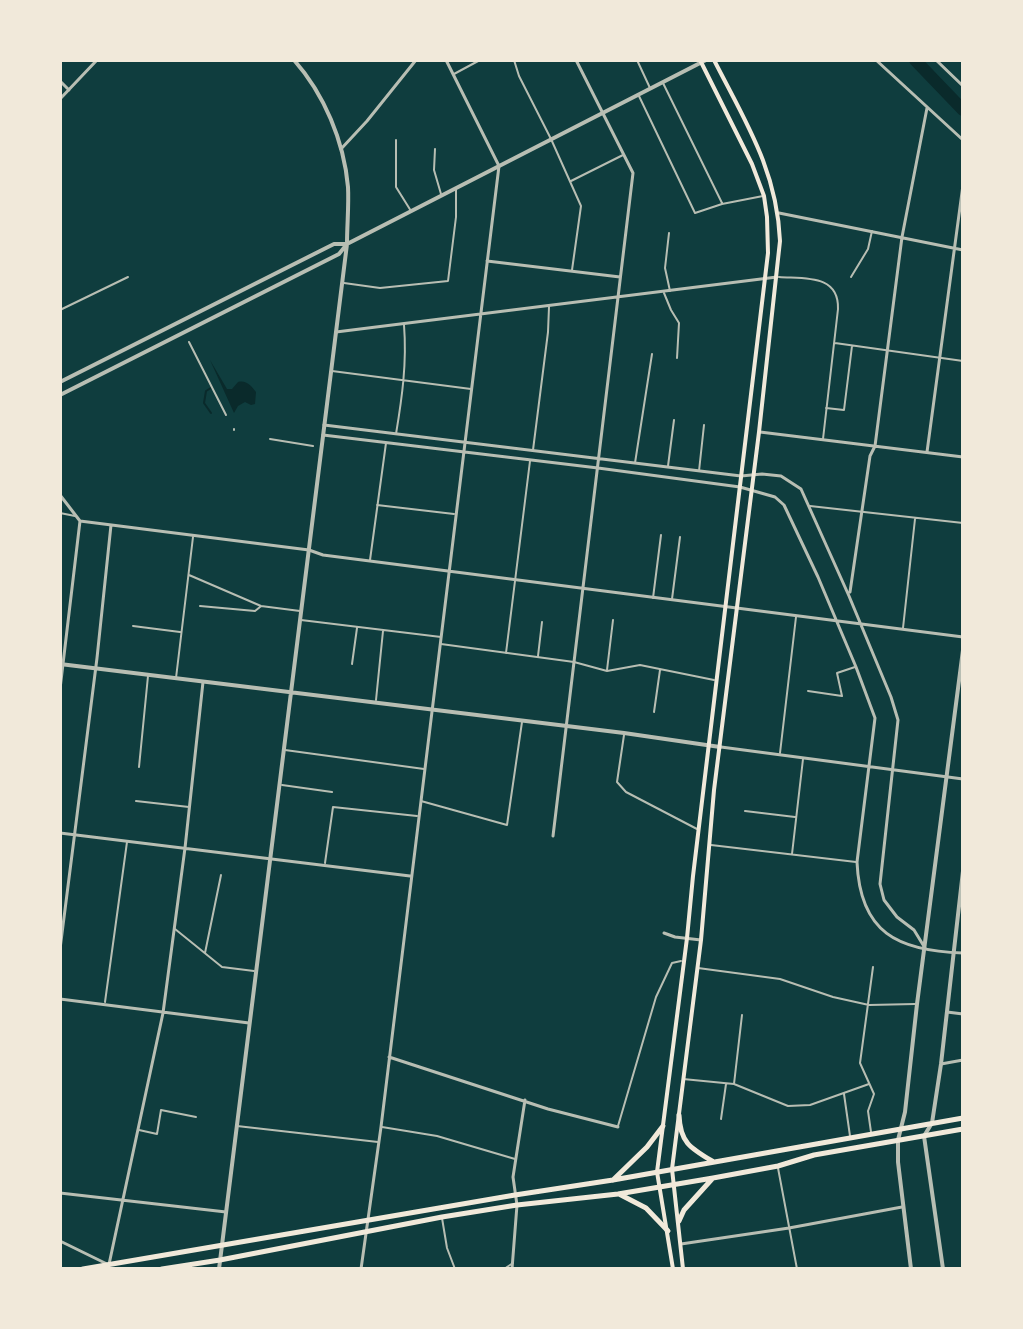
<!DOCTYPE html>
<html>
<head>
<meta charset="utf-8">
<style>
  body { margin:0 }
  #map { position:relative; width:1023px; height:1329px; overflow:hidden; background:#0f3d3e; font-family:Roboto,sans-serif }
  canvas { display:block }
  .frame { position:absolute; inset:0; border:62px solid #f1e9da; pointer-events:none }
</style>
</head>
<body>
<div id="map">
<canvas width="1023" height="1329"></canvas>
<div class="frame"></div>
</div>
<script>
const ctx = document.querySelector('canvas').getContext('2d');
ctx.lineJoin = 'round';
function fillPath(path, color) { ctx.fillStyle = color; ctx.fill(path, 'evenodd'); }
function stroke(path, color, width, dash) { ctx.strokeStyle = color; ctx.lineWidth = width; ctx.lineCap = dash ? 'butt' : 'round'; ctx.setLineDash(dash || []); ctx.stroke(path); }
const water = new Path2D(`
  M210,360l17,29h5l6,-7c9,-2 13,4 18,10l-1,12 -4,1 -6,-3 -7,4 -4,7z`);
const stream = new Path2D(`
  M211,413l-7,-10 2,-12 5,-3`);
const river = new Path2D(`
  M915,60l48,50`);
const service = new Path2D(`
  M514,60l5,16 32,63 30,67 -9,64
  M637,60l13,28
  M454,74l26,-14
  M663,83l59,120
  M638,94l57,119 27,-9 41,-8
  M396,140v47l15,24
  M435,149l-1,21 7,24
  M571,181l52,-26
  M669,233l-4,35 5,23
  M779,277c25,2 60,-3 59,32l-15,130
  M851,277l17,-28 4,-18
  M344,283l36,5 68,-7 8,-64v-28
  M664,293l7,17 8,13 -2,35
  M835,343l128,18
  M332,371l139,18
  M826,408l18,2 8,-64
  M396,434c6,-36 11,-71 8,-109
  M533,450l15,-118 1,-25
  M635,463l17,-109
  M668,466l6,-46
  M699,471l5,-46
  M377,505l77,9
  M810,506l153,17
  M60,513l15,3
  M370,560l16,-117
  M189,575l72,31 39,5
  M653,598l8,-63
  M672,599l8,-62
  M200,606l55,5 5,-4
  M301,620l140,17
  M133,626l47,6
  M903,628l12,-109
  M441,644l133,18 33,9 33,-6 74,15
  M506,653l24,-192
  M538,656l4,-34
  M352,664l5,-36
  M607,670l6,-50
  M176,678l17,-141
  M376,700l7,-69
  M654,712l6,-42
  M624,735l-7,47 9,10 71,37
  M285,750l139,19
  M780,753l16,-136
  M139,767l9,-91
  M282,785l50,7
  M136,801l53,6
  M421,801l86,24 15,-103
  M745,811l50,6
  M711,845l145,17
  M792,854l11,-95
  M325,863l8,-56 84,9
  M175,929l47,38 32,4
  M205,953l16,-78
  M698,968l82,11 53,18 36,8 46,-1
  M105,1002l22,-160
  M683,1079l51,5 54,22 22,-1 59,-21
  M734,1084l8,-69
  M844,1094l6,42
  M721,1119l5,-35
  M237,1126l141,16
  M618,1126l38,-129 16,-34 9,-2
  M382,1127l55,9 78,23
  M139,1130l18,4 4,-24 35,7
  M871,1132l-3,-21 6,-17 -14,-31 13,-96
  M778,1168l19,101
  M442,1218l5,30 8,21
  M504,1269l9,-6`);
const pedestrian = new Path2D(`
  M60,310l68,-33
  M189,342l37,73
  M60,370l1,3
  M234,429v1
  M270,439l43,7
  M808,691l34,5 -5,-23 18,-6`);
const minor = new Path2D(`
  M876,60l87,80
  M936,60l27,26
  M60,81l9,9
  M60,99l37,-39
  M341,149l26,-28 49,-61
  M779,213l184,37
  M487,261l133,16
  M336,332l441,-55
  M324,425l417,51 21,-2 19,2 20,13 48,107 42,101 7,23 -18,164 4,16 13,17 17,13 11,18
  M760,432l203,25
  M323,435l275,33 142,19 35,10 9,8 34,72 38,90 19,51 -18,144c3,71 41,89 106,91
  M927,452l36,-267
  M60,495l20,26 229,29 14,5 640,82
  M850,592l20,-136 5,-10 27,-209 25,-129
  M60,689l20,-168
  M721,747l242,32
  M60,833l350,43
  M553,836l80,-663 -57,-113
  M664,933l11,4 26,3
  M60,949l37,-291 14,-133
  M60,999l189,24
  M947,1012l16,2
  M389,1057l159,52 70,18
  M941,1064l22,-4
  M60,1193l166,19
  M60,1241l47,23
  M681,1244l108,-16 113,-21
  M108,1269l55,-256 22,-165 18,-166
  M361,1269l20,-142 118,-961 -53,-106
  M512,1269l5,-64 -4,-28 12,-77`);
const tertiary = new Path2D(`
  M60,382l266,-134 8,-4h13
  M60,395l279,-141 8,-10 359,-184
  M60,664l564,69 96,14
  M219,1269l128,-1025c0,-19 2,-39 1,-57 -4,-46 -24,-93 -54,-127
  M911,1269l-13,-107v-22l7,-28 12,-108 46,-354
  M943,1269l-19,-133 8,-13 9,-59 22,-193`);
const secondary = new Path2D(`
  M673,1269l-16,-97 30,-234 6,-62 75,-623 -1,-36 -3,-21 -12,-32 -52,-104
  M683,1269l-11,-100 29,-229 13,-150 45,-358 21,-191c-3,-71 -35,-120 -66,-181`);
const primary = new Path2D(`
  M679,1115c1,27 11,33 33,46
  M613,1180l34,-33 16,-21
  M619,1194l27,14 22,23
  M679,1221l5,-11 28,-31
  M83,1269l432,-74 98,-15 350,-62
  M162,1269l58,-9 222,-43 75,-12 101,-11 95,-16 65,-12 36,-11 149,-26`);
fillPath(water, '#0a2a2b');
stroke(stream, '#0a2a2b', 2);
stroke(river, '#0a2a2b', 12);
stroke(service, '#b8beb3', 2);
stroke(pedestrian, '#b8beb3', 2);
stroke(minor, '#b8beb3', 3);
stroke(tertiary, '#b8beb3', 4);
stroke(secondary, '#f1e9da', 4);
stroke(primary, '#f1e9da', 5);
</script>
</body>
</html>
